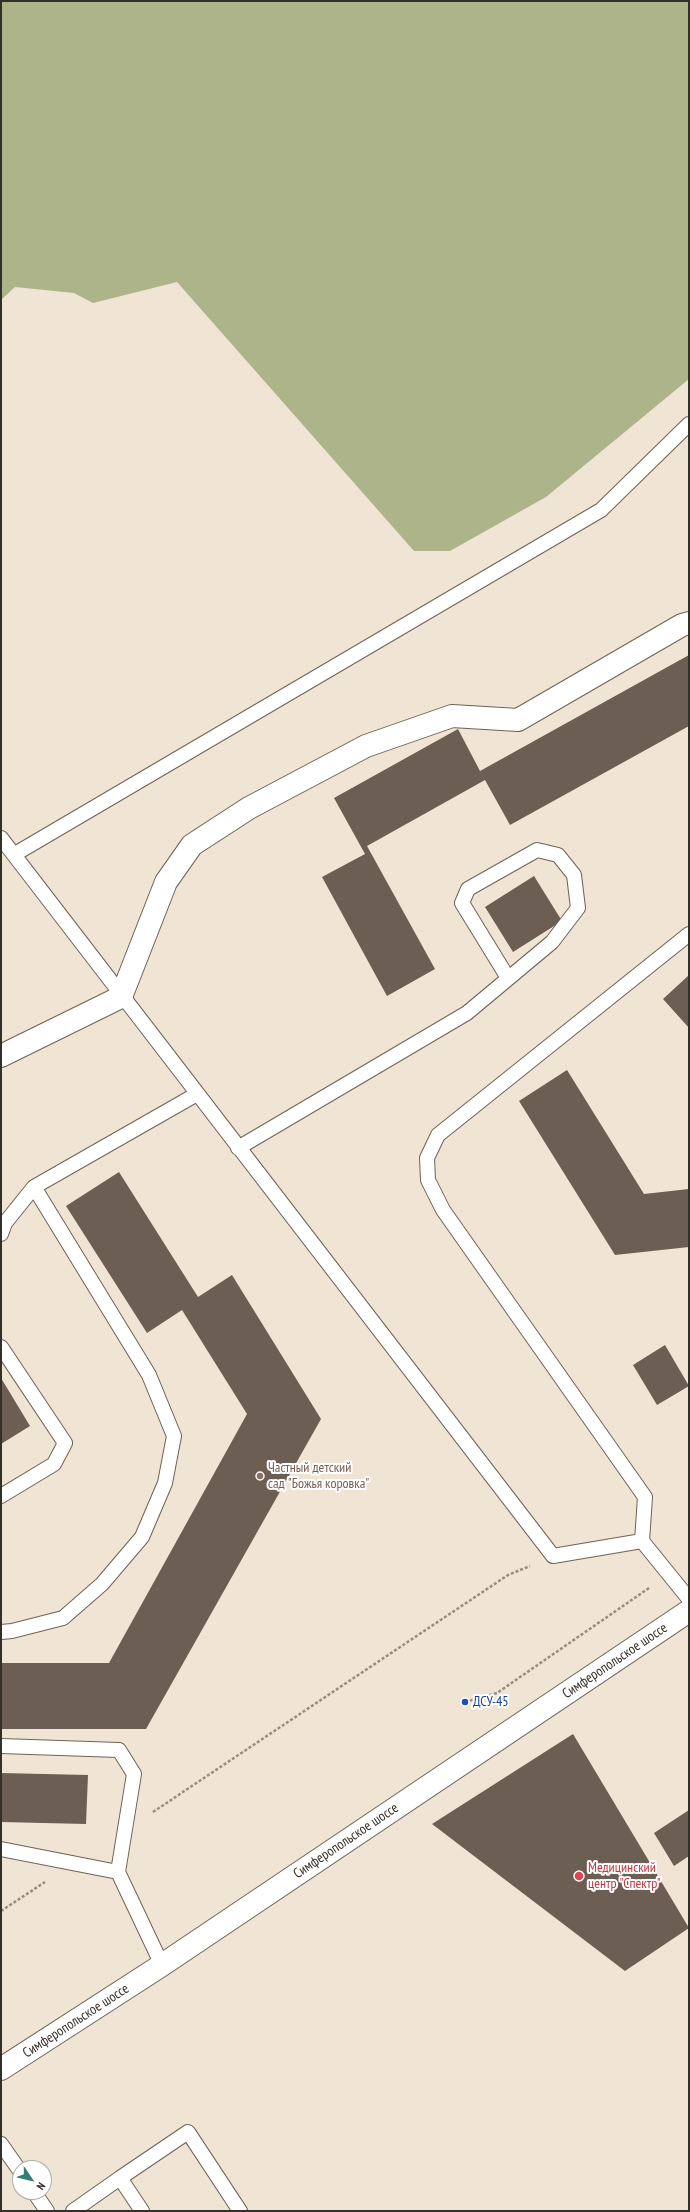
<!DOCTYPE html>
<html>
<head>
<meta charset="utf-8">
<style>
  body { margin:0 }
  #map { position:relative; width:690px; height:2212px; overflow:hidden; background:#f0e4d4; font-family:"PT Sans Narrow",sans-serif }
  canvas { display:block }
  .frame { position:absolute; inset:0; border:2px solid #332f29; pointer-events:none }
  .north { position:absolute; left:12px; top:2160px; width:40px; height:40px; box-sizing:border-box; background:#fff; border:1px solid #adaca9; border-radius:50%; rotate:125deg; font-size:11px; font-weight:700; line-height:16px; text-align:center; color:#332f29 }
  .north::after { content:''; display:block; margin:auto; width:14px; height:18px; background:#387d73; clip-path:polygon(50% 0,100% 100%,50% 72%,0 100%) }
</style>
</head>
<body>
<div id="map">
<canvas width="690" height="2212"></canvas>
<div class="frame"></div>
<div class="north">N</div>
</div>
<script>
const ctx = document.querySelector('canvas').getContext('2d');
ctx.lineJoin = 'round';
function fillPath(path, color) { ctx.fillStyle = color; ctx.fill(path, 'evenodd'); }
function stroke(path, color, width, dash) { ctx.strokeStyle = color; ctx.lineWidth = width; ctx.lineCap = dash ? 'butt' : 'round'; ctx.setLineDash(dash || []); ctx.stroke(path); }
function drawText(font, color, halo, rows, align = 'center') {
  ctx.font = font + ' "PT Sans Narrow",sans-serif'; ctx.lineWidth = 4; ctx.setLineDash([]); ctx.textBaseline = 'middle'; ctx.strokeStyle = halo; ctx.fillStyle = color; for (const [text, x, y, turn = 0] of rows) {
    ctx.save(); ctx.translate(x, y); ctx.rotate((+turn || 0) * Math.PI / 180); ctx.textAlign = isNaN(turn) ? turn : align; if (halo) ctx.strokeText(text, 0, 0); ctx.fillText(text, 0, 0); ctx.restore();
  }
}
const forest = new Path2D(`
  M1,1h688v378l-143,118 -96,54h-36l-237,-269 -84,21 -19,-10 -59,-6 -14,13z`);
const building = new Path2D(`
  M689,655v71l-179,99 -25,-45 -118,66 68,123 -48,27 -65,-119 43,-23 -31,-56 124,-69 22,42z
  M534,876l28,45 -49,31 -28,-45z
  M689,975v53l-26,-29z
  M567,1070l77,124 45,-5v58l-74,8 -96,-154z
  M119,1172l79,125 34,-22 89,144 -175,310h-145v-66h108l138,-249 -65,-104 -35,23 -81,-127z
  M665,1345l24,41 -32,19 -24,-40z
  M1,1378l29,48 -29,18z
  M573,1734l116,194 -64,43 -193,-147z
  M1,1773l87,2 -2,49 -85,-2z
  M689,1810v46l-15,10 -20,-33z`);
const path = new Path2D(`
  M465,1702l32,-9 152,-105
  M153,1812l355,-237 22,-9
  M1,1911l44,-29`);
const lane = new Path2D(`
  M1,838l552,718 89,-15 47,58
  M15,854l586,-344 88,-86
  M238,1148l229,-135 85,-71 26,-34 -4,-33 -16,-20 -21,-5 -69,39 -6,14 46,75
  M1,1234l4,-11 29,-36 163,-93
  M1,1347l64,96 -11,21 -53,32
  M642,1541l3,-44 -202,-287 -15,-30 -1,-22 11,-23 251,-201
  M1,1632l11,-1 51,-13 39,-34 40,-47 23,-54 9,-47 -25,-61 -115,-188
  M1,1746l118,4 15,24 -16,98 44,93
  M1,1849l117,23
  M1,2144l19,27
  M120,2178l68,-46 52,79
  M34,2192l13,19
  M73,2211l47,-33 22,33`);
const street = new Path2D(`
  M1,1056l120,-59 45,-115 26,-37 57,-37 117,-62 86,-30 66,4 164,-95 7,-2`);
const secondary = new Path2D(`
  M1,2069l161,-104 527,-354`);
const markers = [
  [260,1476,4,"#8d6e63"],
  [465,1702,4,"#1a4fb4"],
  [579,1876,5,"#e0444e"]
];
const educationNames = [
  ["Частный детский",268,1468],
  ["сад \"Божья коровка\"",268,1484]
];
const streetNames = [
  ["Симферопольское шоссе",615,1661,-34],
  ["Симферопольское шоссе",346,1841,-34],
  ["Симферопольское шоссе",76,2021,-33]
];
const transitNames = [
  ["ДСУ-45",473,1702]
];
const healthNames = [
  ["Медицинский",588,1868],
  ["центр \"Спектр\"",588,1884]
];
fillPath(forest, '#adb48a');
fillPath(building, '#6d5e54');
stroke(lane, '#6d6355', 16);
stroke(street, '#6d6355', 24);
stroke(secondary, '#6d6355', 24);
stroke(path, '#958d82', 2.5, [3, 2]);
stroke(lane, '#fff', 14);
stroke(street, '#fff', 22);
stroke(secondary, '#fff', 22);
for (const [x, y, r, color] of markers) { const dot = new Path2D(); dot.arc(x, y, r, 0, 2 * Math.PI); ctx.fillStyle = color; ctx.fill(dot); stroke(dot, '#fff', 1.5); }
drawText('14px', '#785e54', '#fff', educationNames, 'left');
drawText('14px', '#332f29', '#fff', streetNames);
drawText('14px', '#164399', '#fff', transitNames, 'left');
drawText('14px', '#be3a42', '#fff', healthNames, 'left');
</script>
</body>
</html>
